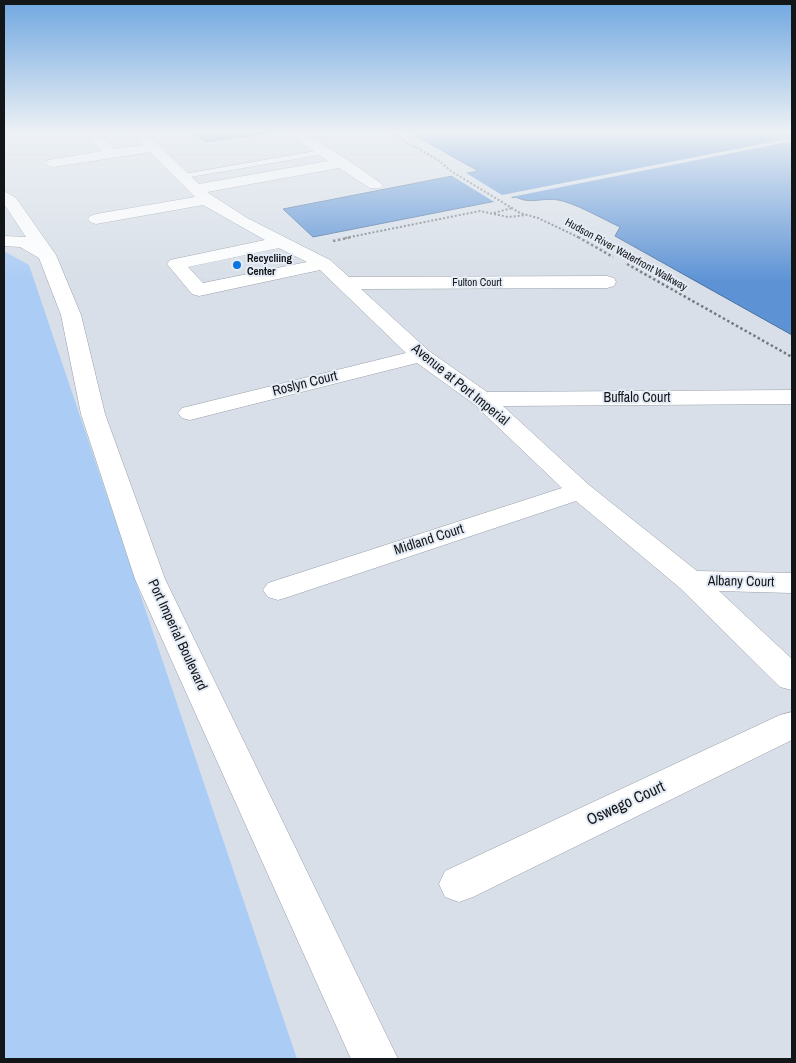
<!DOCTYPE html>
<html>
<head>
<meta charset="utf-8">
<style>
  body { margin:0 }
  #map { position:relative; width:796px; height:1063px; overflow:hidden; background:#d8dfe8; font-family:"Archivo Narrow",sans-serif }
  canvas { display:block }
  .frame { position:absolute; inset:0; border:5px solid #131619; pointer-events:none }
</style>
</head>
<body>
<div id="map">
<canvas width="796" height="1063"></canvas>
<div class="frame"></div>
</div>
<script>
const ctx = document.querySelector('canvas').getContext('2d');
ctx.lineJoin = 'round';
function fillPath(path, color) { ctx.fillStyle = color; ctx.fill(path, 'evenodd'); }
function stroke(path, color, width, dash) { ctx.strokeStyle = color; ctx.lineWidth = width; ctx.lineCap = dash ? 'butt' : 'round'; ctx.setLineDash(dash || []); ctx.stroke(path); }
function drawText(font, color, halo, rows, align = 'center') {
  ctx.font = font + ' "Archivo Narrow",sans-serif'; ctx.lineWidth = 4; ctx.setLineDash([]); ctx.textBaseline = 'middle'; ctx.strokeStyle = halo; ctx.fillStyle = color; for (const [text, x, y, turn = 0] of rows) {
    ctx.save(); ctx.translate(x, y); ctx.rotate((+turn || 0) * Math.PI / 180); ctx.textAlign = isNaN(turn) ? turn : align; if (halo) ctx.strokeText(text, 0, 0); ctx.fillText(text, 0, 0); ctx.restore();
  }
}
const green = new Path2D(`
  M4,251l25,14 268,794h-293z`);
const water = new Path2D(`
  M191,132h84l-69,10z
  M409,132h383v203l-177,-99 5,-9c-15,-7 -47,-25 -62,-27 -15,-3 -28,5 -42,-3l-203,40 -30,-28 195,-38z`);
const pier = new Path2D(`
  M792,138v3l-281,56 4,3 -19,3 -47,-29 14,-3 39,24z`);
const pathFar1 = new Path2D(`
  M389,132l49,28 13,11 69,42 18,5 42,20
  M494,213l18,-5
  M345,238l135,-27 28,6 19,-2`);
const path = new Path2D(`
  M578,237l35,20
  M333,241l19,-4
  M627,264l165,93`);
const lane = new Path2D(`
  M322,150l4,2 -1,2 -141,24 -4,-2 4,-2z`);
const street = new Path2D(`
  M84,132h14l17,17 28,-4 -12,-13h14l54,52 129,-23 -38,-26 4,-3h8l46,28 35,25 -3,3h-10l-31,-20 -132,24 40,26 83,42 19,17 258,-1 7,2 2,4 -2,4 -7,2 -246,1 68,62 58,41 305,-2v14l-289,2 86,79 108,86 95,2v20l-73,-2 73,68v31l-12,-3 -100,-99 -104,-87 -288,96 -10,3 -10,-3 -5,-7 5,-7 294,-95 -88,-84 -57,-41 -227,57 -8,-2 -4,-5 4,-5 224,-55 -86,-83 -121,26 -7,-2 -25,-30 3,-4 95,-20 -62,-35 -107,19 -6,-2 -2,-3 2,-3 6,-2 99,-17 -45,-45 -97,15 -5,-1 -2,-3 2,-3 54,-9zM279,248l28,14 -104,21 -15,-16z
  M792,712v28l-319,157 -14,5 -14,-5 -6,-13 6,-13 335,-156z`);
const primary = new Path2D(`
  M4,191l12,7 40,57 25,60 24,99 60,165 233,480h-47l-216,-480 -54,-165 -20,-99 -22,-57 -19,-11 -16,-1v-10l22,1 -22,-33z`);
const markers = [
  [237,265,5,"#0b76de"]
];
const farStreetnames = [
  ["Hudson River Waterfront Walkway",626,255,29],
  ["Fulton Court",477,283]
];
const farPoinames = [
  ["Recycliing",247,259],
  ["Center",247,272]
];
const streetNames = [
  ["Roslyn Court",305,384,-14],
  ["Avenue at Port Imperial",460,385,39],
  ["Buffalo Court",637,398],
  ["Midland Court",429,540,-18],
  ["Albany Court",741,582,1],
  ["Port Imperial Boulevard",177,635,65]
];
const nearStreetnames = [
  ["Oswego Court",626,804,-25]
];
fillPath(green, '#abccf5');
fillPath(water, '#5d93d5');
stroke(water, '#476e9d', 1);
fillPath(pier, '#d8dfe8');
stroke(lane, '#999fa8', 1);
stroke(street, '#999fa8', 1);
stroke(primary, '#999fa8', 1);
stroke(pathFar1, '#757a80', 2, [2, 2]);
stroke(path, '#757a80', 2.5, [2.5, 2.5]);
fillPath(lane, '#fff');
fillPath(street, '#fff');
fillPath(primary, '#fff');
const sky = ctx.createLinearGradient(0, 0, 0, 281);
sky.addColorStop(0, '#70a7e0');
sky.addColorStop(0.47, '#edf1f5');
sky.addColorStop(1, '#edf1f500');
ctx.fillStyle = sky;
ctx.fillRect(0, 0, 796, 281);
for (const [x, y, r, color] of markers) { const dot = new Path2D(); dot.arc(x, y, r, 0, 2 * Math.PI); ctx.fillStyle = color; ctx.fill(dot); stroke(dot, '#e5ecf5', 2); }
drawText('11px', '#131619', '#e5ecf5', farStreetnames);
drawText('bold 11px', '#131619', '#e5ecf5', farPoinames, 'left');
drawText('14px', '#131619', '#e5ecf5', streetNames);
drawText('16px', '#131619', '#e5ecf5', nearStreetnames);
</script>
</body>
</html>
